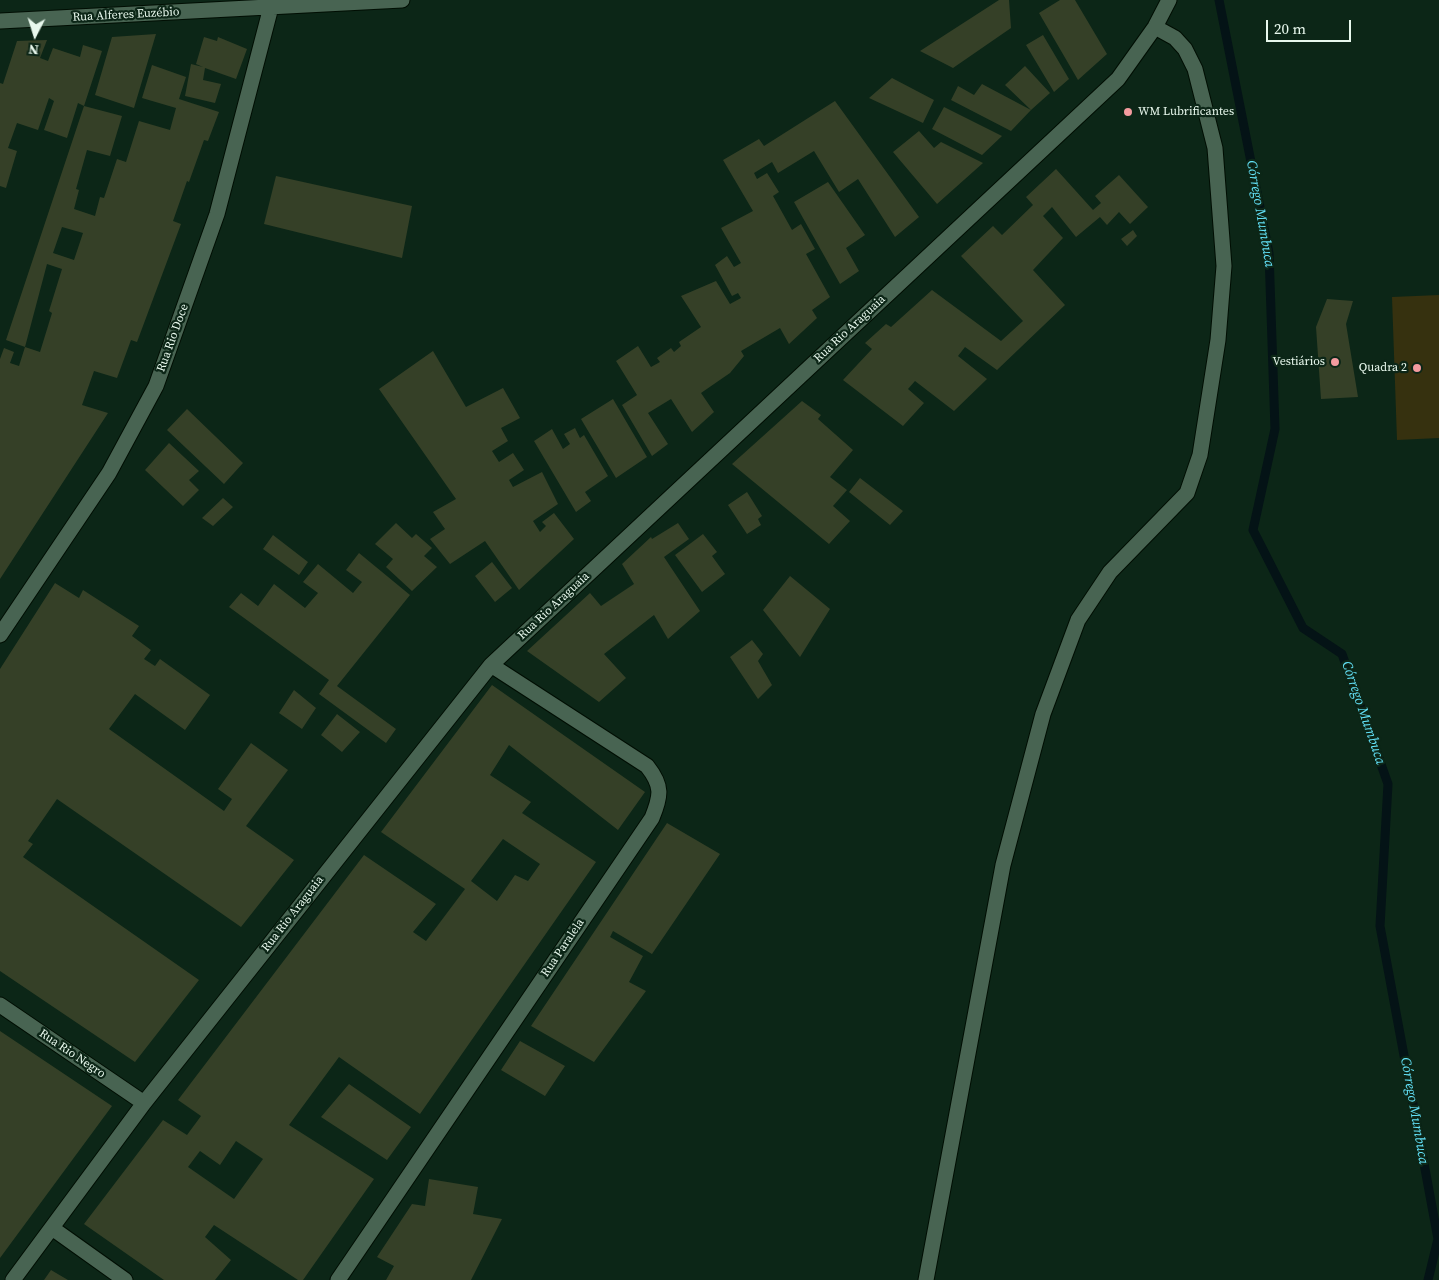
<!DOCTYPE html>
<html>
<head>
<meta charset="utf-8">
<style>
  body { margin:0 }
  #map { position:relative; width:1439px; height:1280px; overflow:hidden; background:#0c2617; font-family:"Source Serif 4",serif }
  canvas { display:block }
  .north { position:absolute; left:10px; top:10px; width:50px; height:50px; -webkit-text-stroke:4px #0c2617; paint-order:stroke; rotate:185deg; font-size:14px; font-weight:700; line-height:20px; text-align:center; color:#e8f8ed }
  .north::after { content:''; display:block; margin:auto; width:18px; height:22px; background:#e8f8ed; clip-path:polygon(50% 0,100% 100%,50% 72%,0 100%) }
  .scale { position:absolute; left:1266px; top:20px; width:85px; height:22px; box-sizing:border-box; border:2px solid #e8f8ed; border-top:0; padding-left:6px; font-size:15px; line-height:18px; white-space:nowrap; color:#e8f8ed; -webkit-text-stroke:4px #0c2617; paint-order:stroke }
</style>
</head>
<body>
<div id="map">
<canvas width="1439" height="1280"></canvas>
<div class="north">N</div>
<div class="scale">20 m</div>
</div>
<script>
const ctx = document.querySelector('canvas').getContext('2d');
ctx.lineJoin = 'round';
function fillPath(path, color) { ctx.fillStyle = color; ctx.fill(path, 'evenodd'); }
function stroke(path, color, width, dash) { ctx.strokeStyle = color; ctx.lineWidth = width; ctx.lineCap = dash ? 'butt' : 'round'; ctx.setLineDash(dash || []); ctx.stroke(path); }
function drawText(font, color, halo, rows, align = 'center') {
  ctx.font = font + ' "Source Serif 4",serif'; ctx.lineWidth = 4.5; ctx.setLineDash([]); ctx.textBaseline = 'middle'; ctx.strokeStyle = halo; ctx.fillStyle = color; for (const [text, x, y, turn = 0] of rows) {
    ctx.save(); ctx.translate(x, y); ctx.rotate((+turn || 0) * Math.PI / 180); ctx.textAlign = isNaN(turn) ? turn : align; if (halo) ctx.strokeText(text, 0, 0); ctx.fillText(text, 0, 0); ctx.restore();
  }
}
const green = new Path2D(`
  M1439,295v143l-42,2 -5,-143z`);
const stream = new Path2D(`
  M1219,0l50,253 6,176 -22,101 50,98 39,26 46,130 -8,142 58,313 -10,41`);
const building = new Path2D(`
  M999,0h10l2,28 -58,40 -33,-17z
  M1060,0h15l32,54 -29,26 -39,-67z
  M156,34l-22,74 -39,-13 17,-58z
  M1043,35l26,44 -15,13 -28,-47z
  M204,37l13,4 1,-4 29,12 -11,30 -31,-11 -2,12 18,4 -6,19 -30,-7 6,-32 12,3 -7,-3z
  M47,40l-7,18 8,3 5,-13 27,9 3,-12 19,6 -18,55 -6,-3 -11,35 -23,-8 10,-29 -5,-3 -11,32 -21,-7 -9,25 9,3 -11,37 -6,-2v-103l3,1 14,-43z
  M152,65l34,12 -7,22 40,13 -11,29 -4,-1 -15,42 -2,-1 -14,40 8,3 -44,118 -6,-2 -14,38 -23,-7 -12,34 26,8 -108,166v-220l4,-11 10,4 -4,11 9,3 6,-19 -19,-7 78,-234 38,10 -12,40 -23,-6 -11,39 3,1 -5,19 21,7 5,-19 4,1 13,-39 9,3 13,-41 31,9 6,-22 -34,-10zM62,227l21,6 -9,27 -21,-7zM47,264l15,5 -13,42 3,2 -12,39 -15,-5z
  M1025,66l25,27 -19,17 -26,-25z
  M892,78l42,22 -11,23 -54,-25z
  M982,84l49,26 -20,21 -60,-31 7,-14 16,9z
  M835,101l84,116 -24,20 -37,-58 -19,13 -25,-41 -36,22 -6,-11 -18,11 3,6 10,-6 12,19 -6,4 19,34 9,-6 14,25 -9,5 24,43 -18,13 5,8 -28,26 -9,-16 -39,23 3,5 -14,17 -29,20 13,19 -22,20 -21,-33 -23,14 20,31 -16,12 -30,-51 15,-10 -21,-34 22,-15 13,21 9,-5 -3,-4 14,-10 3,4 7,-6 -2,-4 22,-15 -20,-31 35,-15 14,23 11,-6 -3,-5 -6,3 -17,-31 12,-9 7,11 7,-4 -20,-35 32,-17 -30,-51 36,-21 5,7z
  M944,107l58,29 -20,19 -50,-26z
  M919,131l15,17 7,-6 42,21 -46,41 -44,-52z
  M1056,169l37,41 8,-7 -6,-7 24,-21 29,32 -18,17 -11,-12 -12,13 -7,-8 -24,20 -24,-30 -9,9 20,22 -30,32 32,35 -68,65 -32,-23 -7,9 29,23 -33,32 -39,-30 -7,8 16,14 -21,23 -60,-46 29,-31 -7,-6 21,-19 5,3 41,-37 69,51 22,-20 -62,-65 32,-30 9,9 31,-30 -7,-8z
  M276,176l136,30 -10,52 -138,-34z
  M828,182l37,53 -19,13 13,23 -19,13 -46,-82z
  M1133,230l4,6 -10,10 -6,-7z
  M1327,299l26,2 -7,23 12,73 -37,2 -5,-72z
  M433,351l33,56 37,-19 17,30 -19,10 7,13 -16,10 7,11 14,-9 11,17 -15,10 4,7 29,-15 16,32 -25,17 7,11 6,-6 -4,-4 12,-9 20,26 -55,51 -34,-49 -35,23 -20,-25 15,-10 -12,-17 23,-13 -77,-110z
  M613,399l34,58 -31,21 -35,-59z
  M802,401l19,14 -3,4 35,31 -23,27 17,13 -14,16 17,15 -21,23 -97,-80z
  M187,409l56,54 -19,21 -57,-54z
  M575,428l5,10 4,-3 24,41 -23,16 6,9 -15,11 -42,-71 18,-12 11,20 7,-5 -6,-10z
  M169,443l30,28 -10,9 10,10 -16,16 -38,-36z
  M860,478l43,33 -13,14 -41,-33z
  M747,492l15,24 -4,3 3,6 -14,9 -19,-29z
  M223,498l10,9 -20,19 -11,-8z
  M396,523l16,15 4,-4 16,14 -8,8 13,11 -25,24 -26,-24 7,-8 -18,-15z
  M678,523l11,16 -25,18 36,54 -32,28 -14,-24 -50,39 22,24 -27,24 -72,-51 63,-58 11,13 33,-22 -12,-20 29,-27 1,2z
  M703,534l14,18 -5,4 13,18 -23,18 -27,-37z
  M273,535l35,27 -9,13 -36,-26z
  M359,553l51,42 -73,91 59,43 -10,14 -67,-49 10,-14 -100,-73 12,-14 17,13 16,-22 31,24 13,-15 -15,-11 15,-18 35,29 9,-11 -16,-12z
  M492,562l20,26 -17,14 -20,-26z
  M790,576l40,33 -30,48 -37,-47z
  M55,583l24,15 4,-8 56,36 -7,10 19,14 -7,9 11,7 5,-7 50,36 -25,35 -50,-36 -26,35 115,82 8,-12 -14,-10 33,-46 37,27 -42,56 48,34 -53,67 -184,-128 -29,42 5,3 -10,13 176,123 -64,82 -135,-91v-302z
  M752,640l11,14 -5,7 14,24 -14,14 -28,-42z
  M492,685l153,107 -27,38 -109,-85 -19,30 41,27 -9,11 74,49 -176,252 -81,-57 -50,68 85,54 -71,101h-5l-84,-55 -9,12 26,23 -16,20h-51l-80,-56 79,-104 24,15 14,-19 -23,-16 186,-245 72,49 -23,28 13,9 39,-52 -84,-57zM503,839l37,25 -12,17 -13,-6 -18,26 -26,-20zM236,1141l27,18 -29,40 -46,-32 12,-16 20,14z
  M294,690l22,18 -14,21 -23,-16z
  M337,714l23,18 -18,20 -21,-17z
  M667,823l53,31 -68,100 -39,-23 -3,6 33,19 -14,26 17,9 -52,71 -63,-36z
  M0,1031l112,75 -112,152z
  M520,1041l45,25 -20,30 -44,-26z
  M349,1084l62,43 -24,33 -66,-43z
  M429,1179l49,8 -5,27 29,5 -31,61h-85l8,-14 -17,-9 35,-53 13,2z
  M51,1270l17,10h-24z`);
const minor = new Path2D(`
  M0,21l402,-21
  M0,635l109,-162 47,-87 61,-172 54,-207 -3,-7
  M0,1005l144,98
  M52,1228l73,52
  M13,1280l131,-177 347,-438 627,-586 37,-52 14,-27
  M338,1280l314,-462c9,-22 11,-32 -5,-52l-156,-101
  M926,1280l77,-415 40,-151 35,-94 32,-48 77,-79 13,-38 18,-115 6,-74 -9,-118 -20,-79 -10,-20 -10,-11 -20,-11`);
const markers = [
  [1128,112,5,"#f49b9f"],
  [1335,362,5,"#f49b9f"],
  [1417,368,5,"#f49b9f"]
];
const streetNames = [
  ["Rua Alferes Euzébio",126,15,-3],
  ["Rua Rio Araguaia",850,329,-43],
  ["Rua Rio Doce",173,338,-70],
  ["Rua Rio Araguaia",554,606,-43],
  ["Rua Rio Araguaia",293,914,-52],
  ["Rua Paralela",563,948,-56],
  ["Rua Rio Negro",72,1054,34]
];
const poiNames = [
  ["WM Lubrificantes",1138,112,"left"],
  ["Vestiários",1325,362],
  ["Quadra 2",1407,368]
];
const waterNames = [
  ["Córrego Mumbuca",1260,214,80],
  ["Córrego Mumbuca",1363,713,71],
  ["Córrego Mumbuca",1414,1111,80]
];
fillPath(green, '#36310f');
stroke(stream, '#041316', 9);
fillPath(building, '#354027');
stroke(minor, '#000e03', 17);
stroke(minor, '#486452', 15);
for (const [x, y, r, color] of markers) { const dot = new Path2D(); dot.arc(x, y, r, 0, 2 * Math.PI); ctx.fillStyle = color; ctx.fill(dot); stroke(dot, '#0c2617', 2); }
drawText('12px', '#e8f8ed', '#0c2617', streetNames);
drawText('12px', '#e8f8ed', '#0c2617', poiNames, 'right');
drawText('italic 14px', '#62e0f6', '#0c2617', waterNames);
</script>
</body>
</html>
